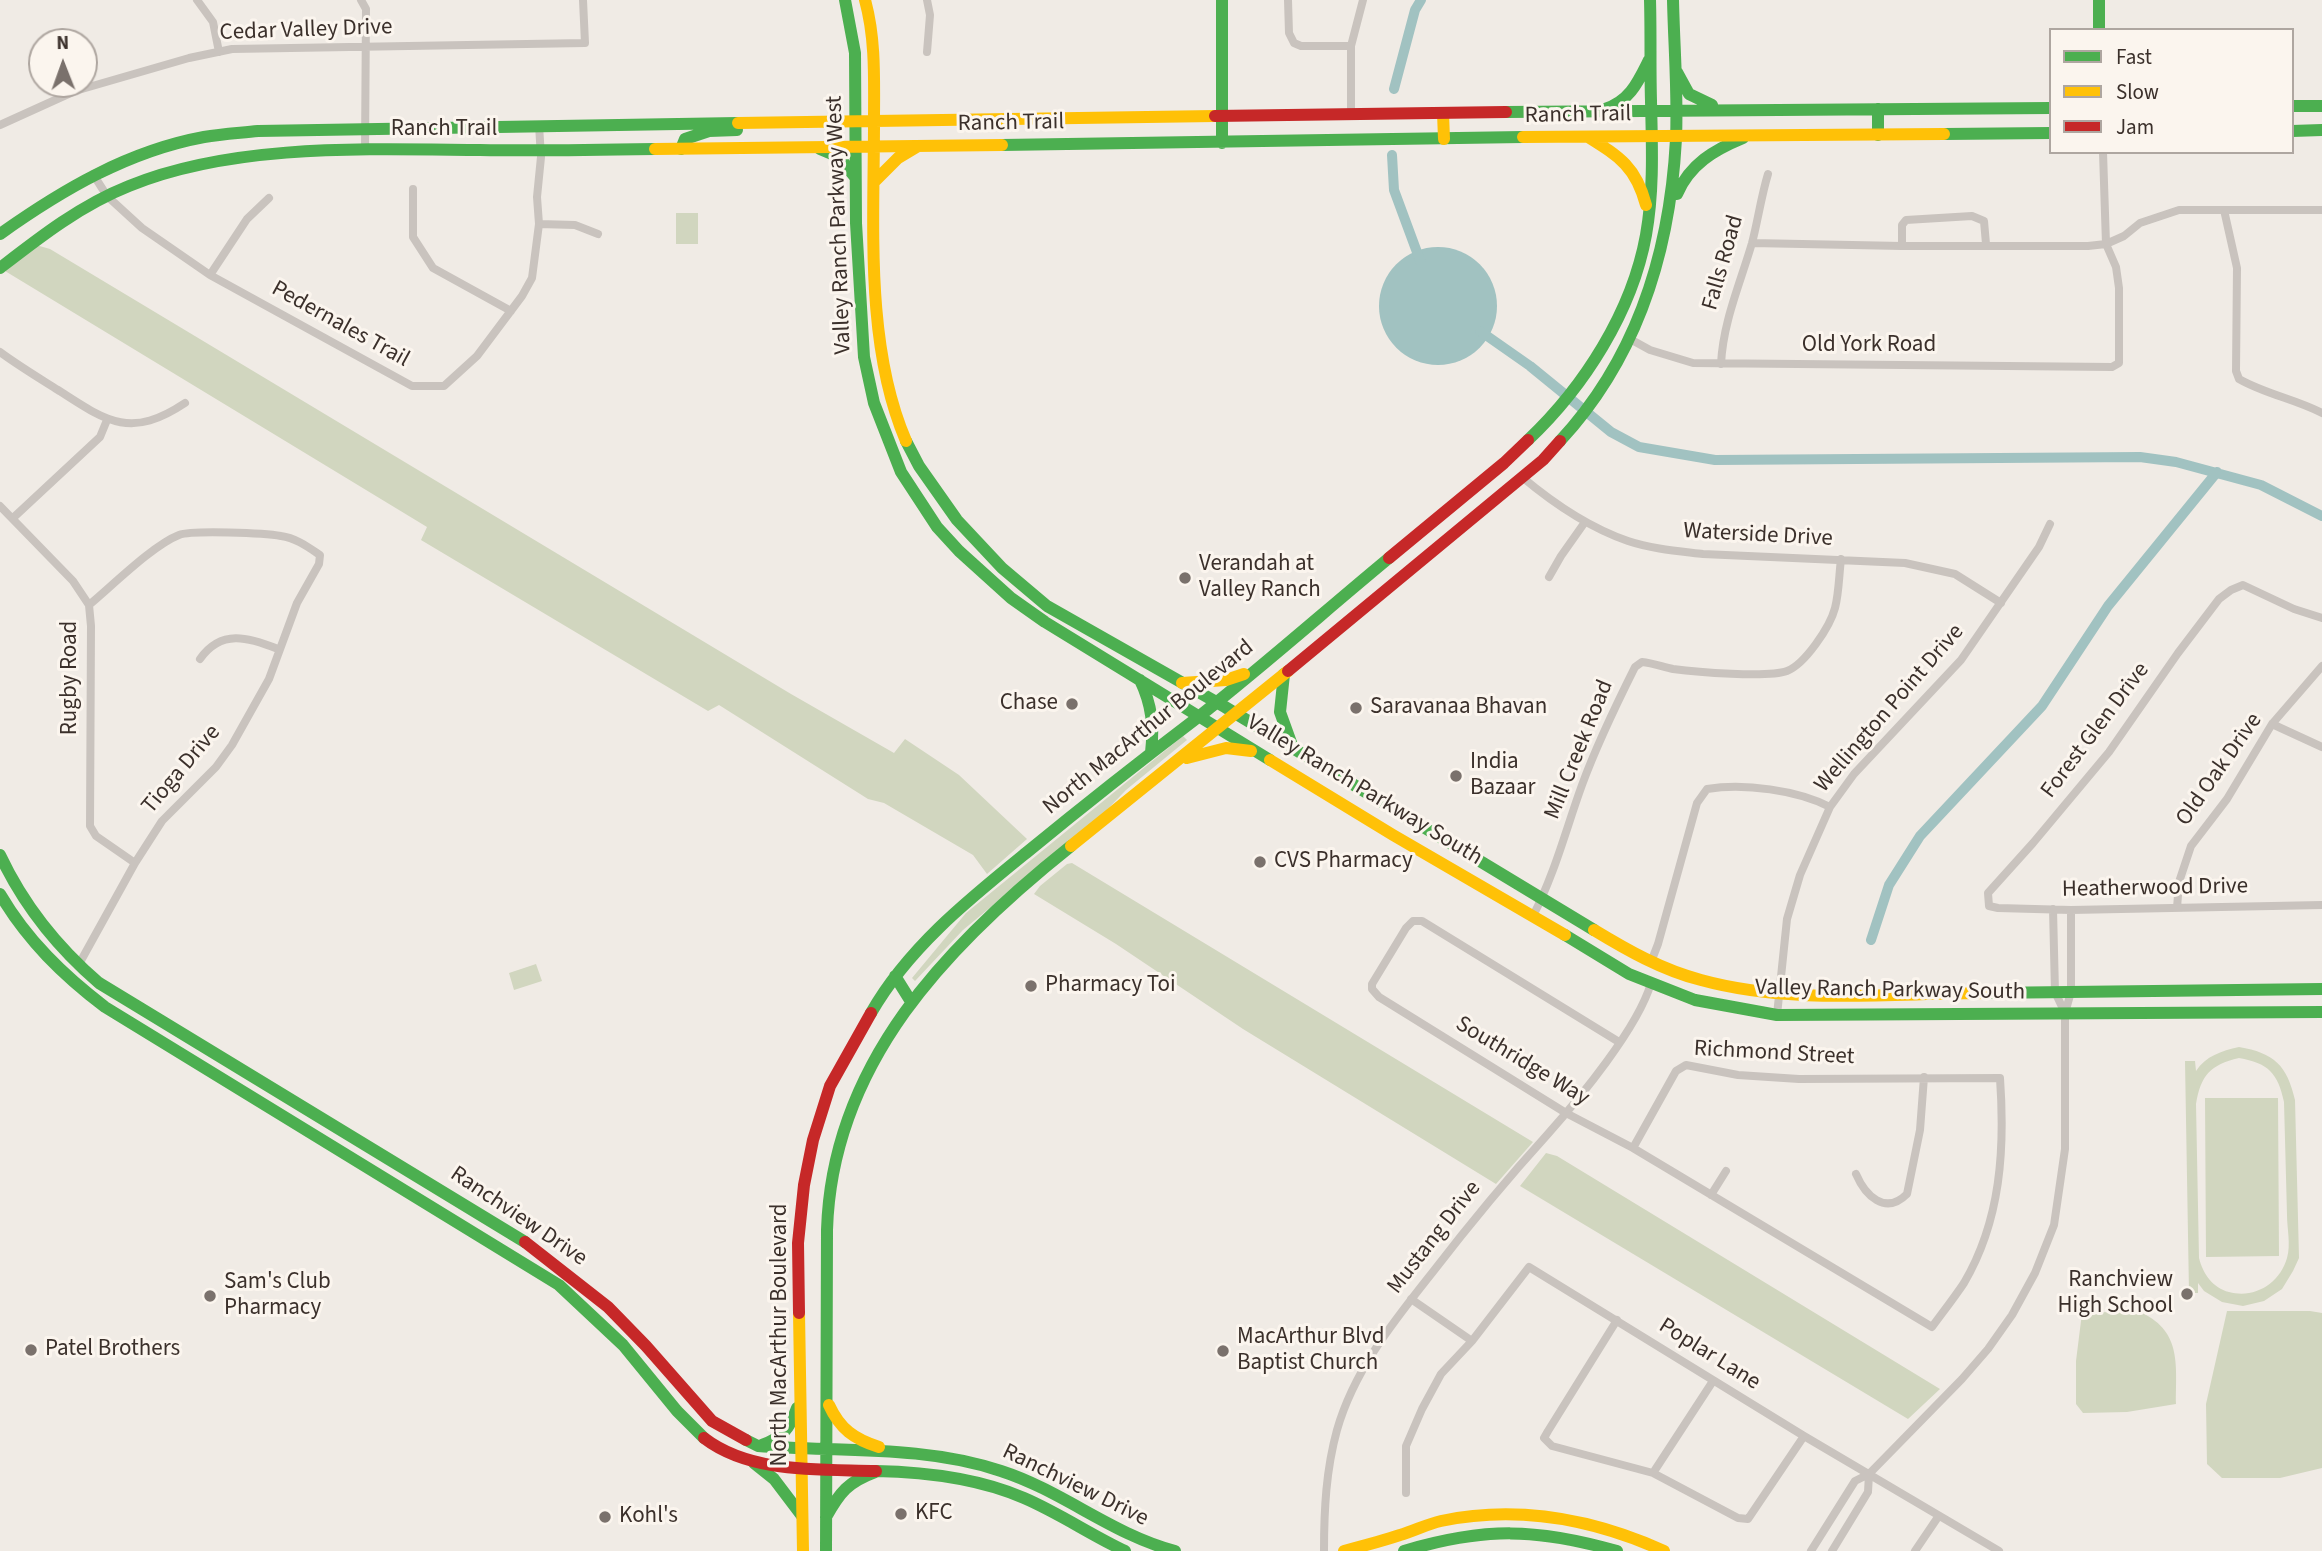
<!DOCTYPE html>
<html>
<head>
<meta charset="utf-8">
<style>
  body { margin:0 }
  #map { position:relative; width:2322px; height:1551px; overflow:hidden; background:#f0ebe5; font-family:"Source Sans 3",sans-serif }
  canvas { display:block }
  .legend { position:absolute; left:2049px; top:28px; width:245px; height:126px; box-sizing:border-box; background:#fbf5ee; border:2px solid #aea6a0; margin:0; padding:9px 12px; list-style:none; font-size:21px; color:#3b302b }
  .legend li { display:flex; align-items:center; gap:14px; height:35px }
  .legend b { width:35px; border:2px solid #aea6a0 }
  .north { position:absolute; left:28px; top:28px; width:70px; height:70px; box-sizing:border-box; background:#fbf5ee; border:2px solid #aea6a0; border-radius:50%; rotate:359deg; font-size:19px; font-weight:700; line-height:28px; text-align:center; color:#3b302b }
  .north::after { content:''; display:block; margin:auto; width:24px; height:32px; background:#7a716c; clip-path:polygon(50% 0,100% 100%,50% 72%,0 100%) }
</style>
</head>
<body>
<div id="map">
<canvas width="2322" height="1551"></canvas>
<ul class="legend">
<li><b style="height:9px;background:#4caf50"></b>Fast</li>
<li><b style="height:9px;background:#ffc107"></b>Slow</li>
<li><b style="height:9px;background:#c62828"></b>Jam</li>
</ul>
<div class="north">N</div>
</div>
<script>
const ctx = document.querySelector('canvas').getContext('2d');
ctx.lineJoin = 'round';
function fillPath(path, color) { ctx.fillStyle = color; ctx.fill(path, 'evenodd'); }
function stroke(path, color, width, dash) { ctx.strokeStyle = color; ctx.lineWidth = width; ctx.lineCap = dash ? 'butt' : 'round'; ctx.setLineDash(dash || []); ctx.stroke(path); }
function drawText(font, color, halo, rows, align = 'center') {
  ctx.font = font + ' "Source Sans 3",sans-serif'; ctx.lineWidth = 6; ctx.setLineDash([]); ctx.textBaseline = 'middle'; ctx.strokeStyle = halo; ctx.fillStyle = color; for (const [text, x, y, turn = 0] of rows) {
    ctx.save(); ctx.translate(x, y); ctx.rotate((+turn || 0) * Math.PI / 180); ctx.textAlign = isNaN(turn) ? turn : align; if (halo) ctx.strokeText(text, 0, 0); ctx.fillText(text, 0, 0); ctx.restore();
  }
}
const green = new Path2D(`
  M676,213h22v31h-22z
  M36,245l14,4 741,445 103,59 11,-14 54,36 68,64 -40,35 -14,-19 -89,-52 -16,-4 -149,-94 -11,6 -287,-171 6,-13 -422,-256z
  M1183,736l4,4 -61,50 -25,26 -138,114 -48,51 -3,-3 54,-65z
  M1072,863l461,279 -37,42 -253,-155 -127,-85 -82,-50 6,-8 27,-22z
  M536,964l6,17 -28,9 -5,-17z
  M2239,1047c35,6 48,18 56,53l4,158 -6,13 -11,18 -18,12 -21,5 -21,-4 -18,-11 -6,-8v10h-9l-4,-232h10l1,10c10,-15 25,-20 43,-24zM2239,1058c29,5 39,15 45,44 1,37 2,75 3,113 0,13 4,30 0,43 -7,25 -32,41 -58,34 -16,-4 -26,-18 -30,-34l-3,-154c5,-29 14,-39 43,-46z
  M2205,1098h73l1,158 -73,1z
  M1546,1153l11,3 383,233 -32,30 -388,-233z
  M2138,1311c44,19 38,52 38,93l-49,8 -44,1 -7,-9v-43l6,-48z
  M2227,1311h83l12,2v155l-42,10h-58l-15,-14 -1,-60z`);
const water = new Path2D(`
  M1379 306a59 59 0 1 1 118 0a59 59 0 1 1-118 0Z`);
const canal = new Path2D(`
  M1394,89l21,-79 6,-10
  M1392,155l2,35 27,73
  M1480,331l50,35 81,66 28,15 76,13 425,-3 36,5 85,23 61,31
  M1871,940l18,-55 31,-49 122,-130 66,-100 109,-134`);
const street = new Path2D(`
  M197,0l16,22 6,30
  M361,0l5,9 -1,142
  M927,0l3,15 -3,37
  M1288,0l1,33 5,10 7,3h50
  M1351,114v-68l12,-46
  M0,125l75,-34 114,-33 43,-9 353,-6 -2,-43
  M93,174l14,22 35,32 68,47 202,111h32l33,-30 45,-60 10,-18 7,-54 -2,-27 4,-40 -2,-32
  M413,189v48l20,31 78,43
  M2224,210l13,58 -1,103 3,8c26,15 56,20 83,34
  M539,224l36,1 23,9
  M1752,243l150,3h186l18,-2 18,-8 16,-13 39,-13h143
  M1902,246v-21l4,-5 66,-4 12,5 2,23
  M210,275l37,-56 22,-21
  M1630,339l20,11 43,13 419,4 7,-4v-75l-3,-21 -10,-23 -3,-92
  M0,352c19,14 39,26 58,38 49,32 73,49 127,13
  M1721,364c2,-42 19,-80 31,-121 6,-23 9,-46 16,-69
  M1522,477c31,26 68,51 106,64 24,8 50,10 75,13l202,9 50,11 46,29
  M0,506l73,75 16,24 2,21 -1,200 6,10 39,27
  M13,518l87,-81 7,-17
  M1549,577l12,-21 24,-34
  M2322,618l-28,-9 -51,-24 -12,5 -12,9 -41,54 -69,99 -76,91 -45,50 1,13 9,2 73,2 251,-5
  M200,659c21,-30 48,-22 78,-10
  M2272,724l50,23
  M2177,908l2,-26 12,-36 36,-47 45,-75 50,-58
  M2053,909l2,83 10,21
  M1533,916c22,-43 33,-87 49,-131 15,-41 34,-80 53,-118l7,-5c11,1 21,5 31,7 22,3 95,9 114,2 18,-7 43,-44 48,-63 4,-15 4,-33 6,-49
  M1651,962l7,-18 39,-141 10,-14c37,-6 90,1 123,18
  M78,966l57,-103 27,-42 54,-54 16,-22 37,-66 28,-76 22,-39 1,-9c-12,-8 -24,-17 -39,-19 -16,-3 -89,-6 -102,-1 -26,10 -67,51 -90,70
  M1777,1015l10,-96 13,-44 30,-68 24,-33 107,-114 78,-113 11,-23
  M1619,1042l-197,-121h-9l-7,7 -34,56v5l7,8 187,116 67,35 299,179c11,-15 22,-29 32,-44 37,-63 41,-134 36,-205l-201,1 -61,-4 -52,-10 -10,6 -43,77
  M1856,1174c9,21 29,42 51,20l13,-64 4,-53
  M1711,1195l15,-24
  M1411,1299l61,42
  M1617,1320l-69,111 -4,7 8,8 101,27 85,45 10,1 56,-83
  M1653,1473l60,-92
  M1406,1493v-47l16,-37 19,-35 31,-33 57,-74 275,169 195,115
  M1324,1551c0,-41 2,-81 13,-121 17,-60 57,-109 95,-157 37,-48 75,-94 115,-138 32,-36 91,-107 104,-152
  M1811,1551l44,-70 14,-7 93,-95 26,-30 24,-34 23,-42 19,-48 11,-76v-136l6,-21v-82
  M1832,1551l36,-59 1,-18
  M1915,1551l23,-34`);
const fast = new Path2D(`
  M845,0l10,53 1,170 8,134 10,46 27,69 36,55 22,24 52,47 34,24 225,138
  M1222,0v143
  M2099,0v30
  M1677,72l12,22 23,11
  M2292,106h30
  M1605,109c25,-8 33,-27 44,-49
  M1878,109v26
  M1506,112l545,-4
  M2292,131l30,-1
  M1944,134l107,-1
  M1002,145l521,-8
  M681,149l4,-10 24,-8 28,-1
  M820,149l19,8 16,20
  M1677,194c13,-30 37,-44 66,-56
  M0,234c62,-44 128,-83 204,-97 18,-3 36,-4 54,-6l480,-8
  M0,268c40,-31 81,-63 129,-82 105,-43 240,-37 351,-36 58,1 117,0 175,-1
  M1528,440c56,-53 104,-128 118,-205 8,-45 6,-89 5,-134 -1,-33 0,-67 -1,-101
  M906,441l13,25 38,54 45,48 45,38 178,101 369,223
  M1560,441c78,-84 110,-189 116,-302 2,-46 -2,-93 -3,-139
  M1284,674l-4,38 13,36
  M1140,680c12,25 14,46 11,73
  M0,855c24,51 57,92 99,128l426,259
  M0,894c27,46 63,81 105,113l454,278 64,60 54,66 27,27
  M1565,935l64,39 66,26 82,15 545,-3
  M895,976l15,24
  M1985,993l337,-4
  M871,1013c37,-65 97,-113 155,-160 56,-46 113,-91 171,-135 65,-51 128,-107 192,-160
  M746,1440l12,6c81,6 166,-1 243,25 62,20 110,63 174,80
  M762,1445c20,-7 28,-17 35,-37
  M754,1463l20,16 28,37
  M876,1471c50,1 102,7 148,27 35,15 67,37 101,53
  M826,1517c14,-25 22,-35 49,-45
  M826,1551l1,-321c5,-167 121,-286 244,-384
  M1404,1551c81,-24 132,-23 213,0`);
const slow = new Path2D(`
  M865,0c11,40 9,81 9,123 0,101 -9,223 32,318
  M1443,113l1,26
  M738,123l477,-7
  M1523,137l421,-3
  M1588,137c32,20 48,30 58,68
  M655,149l347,-4
  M875,181l23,-23 20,-12
  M1182,683l44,-3 18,-6
  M1187,758l39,-10 25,3
  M1270,760l123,75 172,100
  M1071,846l217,-175
  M1594,930c33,20 68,40 107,50 91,25 190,13 284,13
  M799,1313l4,238
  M829,1405c11,24 25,34 50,42
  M1344,1551c19,-5 38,-10 56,-16 14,-4 27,-11 41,-14 77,-16 152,-2 223,30`);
const jam = new Path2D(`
  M1215,116l291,-4
  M1389,558l115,-95 24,-23
  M1288,671l255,-211 17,-19
  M525,1242l83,65 38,39 66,75 34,19
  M799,1313l-1,-70 6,-58 9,-45 17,-54 41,-73
  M704,1438c47,36 116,31 172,33`);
const markers = [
  [1185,578,7,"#7a716c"],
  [1072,704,7,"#7a716c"],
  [1356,708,7,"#7a716c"],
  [1456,776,7,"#7a716c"],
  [1260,862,7,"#7a716c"],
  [1031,986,7,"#7a716c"],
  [2187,1294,7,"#7a716c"],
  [210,1296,7,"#7a716c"],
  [31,1350,7,"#7a716c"],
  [1223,1351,7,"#7a716c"],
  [901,1514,7,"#7a716c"],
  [605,1517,7,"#7a716c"]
];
const streetNames = [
  ["Cedar Valley Drive",306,31,-2],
  ["Ranch Trail",1578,116,-1],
  ["Ranch Trail",1011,124,-1],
  ["Ranch Trail",444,130],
  ["Valley Ranch Parkway West",840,225,-92],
  ["Falls Road",1724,263,-74],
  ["Pedernales Trail",340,325,29],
  ["Old York Road",1869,346],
  ["Waterside Drive",1758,536,3],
  ["Rugby Road",71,678,-90],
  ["Wellington Point Drive",1890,709,-49],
  ["North MacArthur Boulevard",1149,728,-39],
  ["Forest Glen Drive",2096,731,-53],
  ["Mill Creek Road",1580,750,-68],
  ["Tioga Drive",182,770,-50],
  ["Old Oak Drive",2220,770,-55],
  ["Valley Ranch Parkway South",1364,791,31],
  ["Heatherwood Drive",2155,889,-1],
  ["Valley Ranch Parkway South",1890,991,1],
  ["Richmond Street",1774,1054,3],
  ["Southridge Way",1522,1062,31],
  ["Ranchview Drive",518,1217,34],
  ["Mustang Drive",1435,1238,-52],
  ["North MacArthur Boulevard",781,1335,-90],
  ["Poplar Lane",1709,1355,32],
  ["Ranchview Drive",1075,1486,26]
];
const poiNames = [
  ["Verandah at",1199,565],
  ["Valley Ranch",1199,591],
  ["Chase",1058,704,"right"],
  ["Saravanaa Bhavan",1370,708],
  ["India",1470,763],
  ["Bazaar",1470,789],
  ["CVS Pharmacy",1274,862],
  ["Pharmacy Toi",1045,986],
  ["Ranchview",2173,1281,"right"],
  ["High School",2173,1307,"right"],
  ["Sam's Club",224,1283],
  ["Pharmacy",224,1309],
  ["MacArthur Blvd",1237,1338],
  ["Baptist Church",1237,1364],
  ["Patel Brothers",45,1350],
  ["KFC",915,1514],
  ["Kohl's",619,1517]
];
fillPath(green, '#d1d6bf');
fillPath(water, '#a1c2c1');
stroke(canal, '#a1c2c1', 10);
stroke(street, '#c9c3be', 8);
stroke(fast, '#4caf50', 12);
stroke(slow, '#ffc107', 12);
stroke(jam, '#c62828', 12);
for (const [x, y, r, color] of markers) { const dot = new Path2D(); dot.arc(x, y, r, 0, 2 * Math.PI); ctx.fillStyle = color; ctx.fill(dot); stroke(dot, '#fbf5ee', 2.5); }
drawText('23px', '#3b302b', '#fbf5ee', streetNames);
drawText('23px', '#3b302b', '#fbf5ee', poiNames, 'left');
</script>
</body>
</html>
